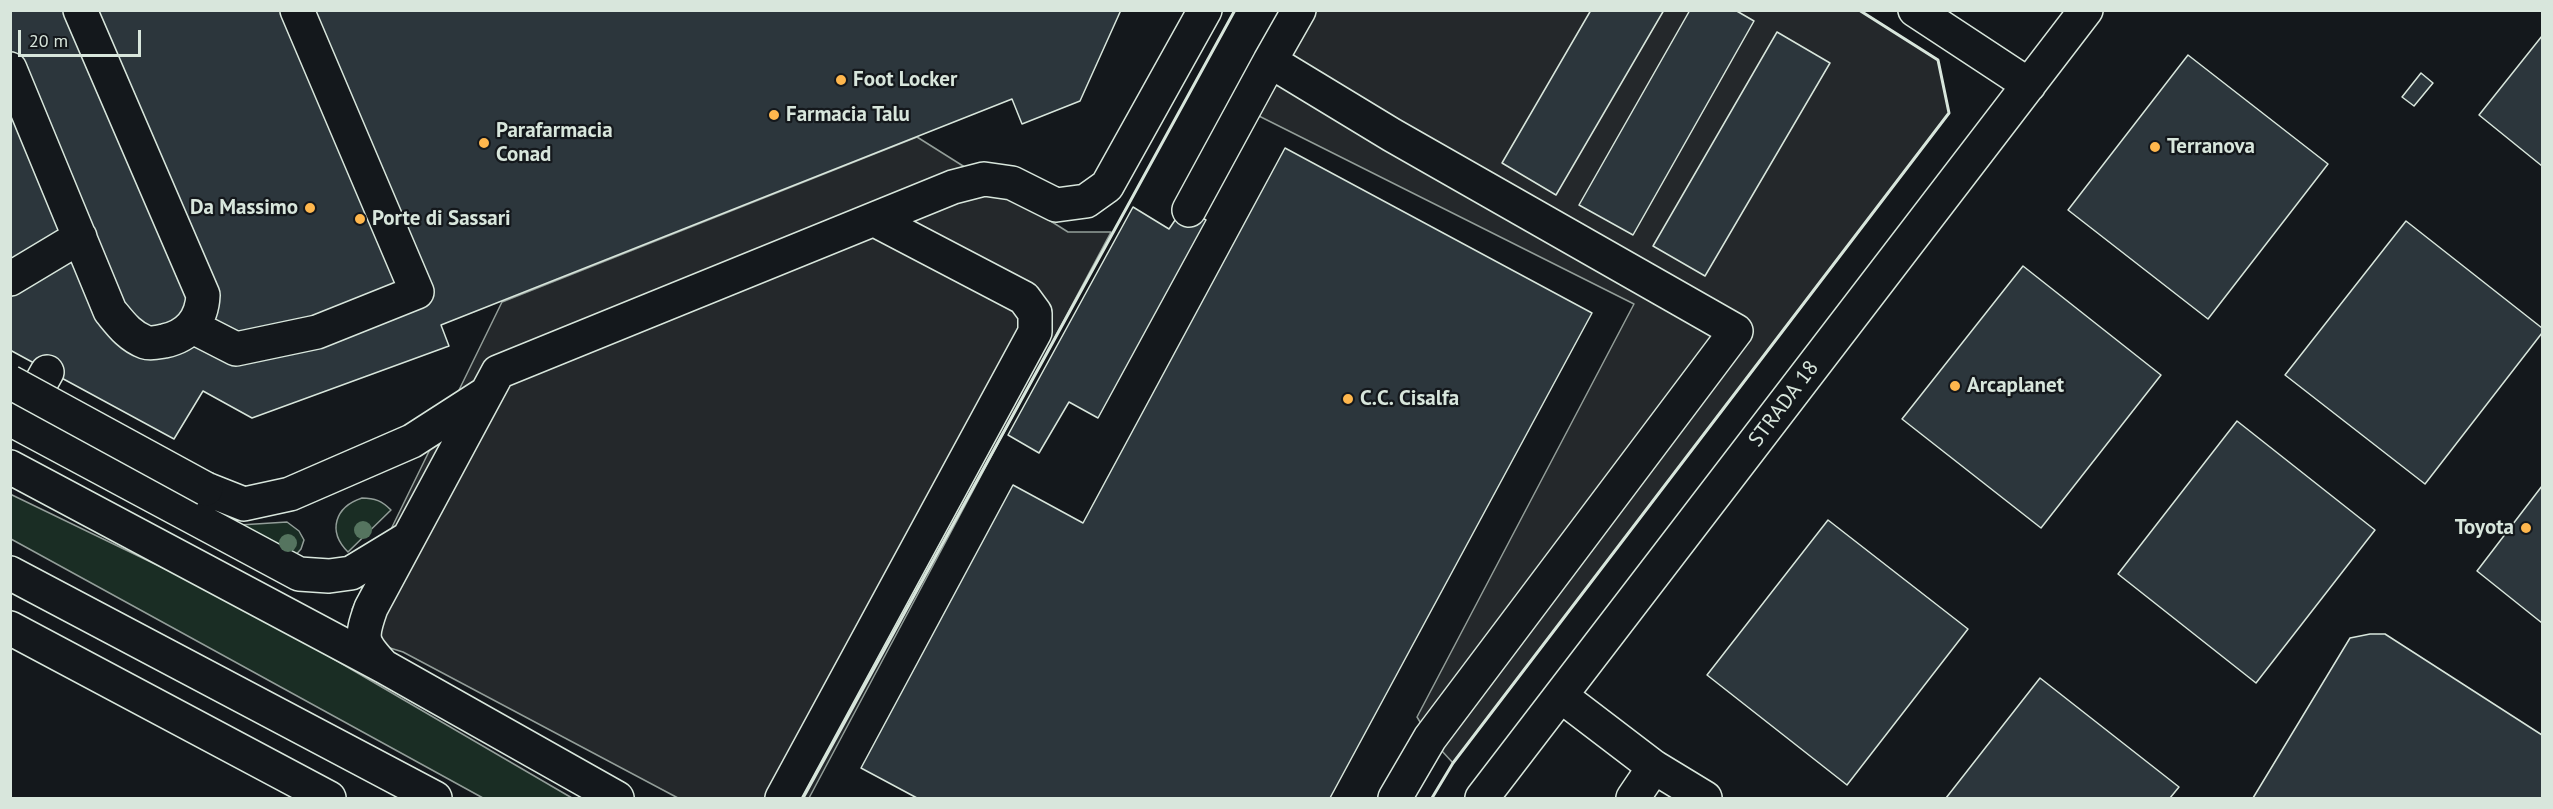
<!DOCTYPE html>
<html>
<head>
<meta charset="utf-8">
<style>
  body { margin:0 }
  #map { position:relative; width:2553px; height:809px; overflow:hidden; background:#14181c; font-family:"PT Sans",sans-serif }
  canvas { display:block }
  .frame { position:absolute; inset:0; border:12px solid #d8e6dc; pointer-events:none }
  .scale { position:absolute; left:18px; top:30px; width:123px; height:27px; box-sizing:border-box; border:3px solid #d8e6dc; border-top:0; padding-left:8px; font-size:18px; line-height:21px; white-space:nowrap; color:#d8e6dc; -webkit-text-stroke:4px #14181c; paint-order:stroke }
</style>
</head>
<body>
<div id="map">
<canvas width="2553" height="809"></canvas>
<div class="frame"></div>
<div class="scale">20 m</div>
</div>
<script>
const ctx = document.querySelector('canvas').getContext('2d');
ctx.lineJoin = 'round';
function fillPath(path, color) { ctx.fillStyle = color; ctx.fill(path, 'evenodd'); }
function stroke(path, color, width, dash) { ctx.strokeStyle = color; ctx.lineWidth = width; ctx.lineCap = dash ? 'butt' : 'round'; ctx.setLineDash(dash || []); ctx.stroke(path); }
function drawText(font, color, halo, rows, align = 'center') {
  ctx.font = font + ' "PT Sans",sans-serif'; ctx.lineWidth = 4.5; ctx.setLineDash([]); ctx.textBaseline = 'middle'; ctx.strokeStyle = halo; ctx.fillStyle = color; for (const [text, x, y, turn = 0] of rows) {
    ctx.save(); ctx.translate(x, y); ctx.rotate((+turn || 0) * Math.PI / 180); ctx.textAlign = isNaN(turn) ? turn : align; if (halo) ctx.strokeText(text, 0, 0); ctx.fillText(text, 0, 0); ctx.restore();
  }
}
const green = new Path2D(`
  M10,494l238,115 324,189h-89l-472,-259z
  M362,498c13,0 20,3 29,12l-43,42c-21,-21 -13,-45 14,-54z
  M287,522l12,9 5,9 -3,9 -7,8 -70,-31z`);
const parking = new Path2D(`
  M1859,10l79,50 11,53 -496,650 -23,-25 -13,-21 217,-413 -401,-201 53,-92z
  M917,137l151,95h43l-302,566h-131l-275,-146 -42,-13 -9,-30 150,-307z`);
const building = new Path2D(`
  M10,10h1111l-41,91 -58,23 -10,-25 -566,224 -5,2 8,21 -197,72 -49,-27 -29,48 -164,-89z
  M1591,10h73l-108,185 -54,-32z
  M1690,10h45l19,11 -121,214 -54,-30z
  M1777,32l53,31 -125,213 -52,-30z
  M2542,36v130l-63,-51z
  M2188,55l140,109 -120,155 -140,-109z
  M2421,73l12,10 -19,23 -12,-9z
  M1285,148l307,165 -262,485h-413l-56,-30 152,-283 70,38z
  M1133,207l36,22 15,-22 22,13 -108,198 -29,-16 -30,51 -31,-18z
  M2406,221l136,107v5l-117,151 -140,-109z
  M2023,266l138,109 -120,153 -139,-109z
  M2237,421l138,109 -119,153 -138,-109z
  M2542,486v137l-65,-52z
  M1828,520l140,109 -121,156 -140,-110z
  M2370,634h15l157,101v63h-289l97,-160z
  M2040,678l139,109 -9,11h-224z`);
const minor = new Path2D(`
  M1299,10l-29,51 122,74 344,196 -306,407 -35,60
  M1915,10l114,75
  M10,69l100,242c10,12 19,25 35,31 6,2 13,0 19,-1 25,-5 38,-22 39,-46l-123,-285
  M1189,210l81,-149
  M10,279l70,-42
  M193,327l43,22 81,-17 100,-40 -120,-282
  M10,419l289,155 30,2 22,-3 56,-34
  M20,420l27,-48
  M10,467l373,199 234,132
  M206,489l38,15 46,-10 122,-53 73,-47
  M383,666c-22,-24 -23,-27 -12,-58l127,-236 455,-185 31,-8 28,4 44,22 30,-4 21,-15 98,-176
  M1561,696l93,71 51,31
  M782,798l253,-466v-19l-11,-15 -149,-78
  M1482,798l604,-788
  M1633,798l21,-31`);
const highway = new Path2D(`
  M10,573l425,225
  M10,628l319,170`);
const minorBridge = new Path2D(`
  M10,382l196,107`);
const wall = new Path2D(`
  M803,798l432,-788
  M1432,798l21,-35 496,-650 -11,-53 -79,-50`);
const trees = [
  [363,530],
  [288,543]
];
const markers = [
  [841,80,6,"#ffb74d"],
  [774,115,6,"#ffb74d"],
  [484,143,6,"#ffb74d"],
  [2155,147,6,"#ffb74d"],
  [310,208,6,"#ffb74d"],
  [360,219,6,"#ffb74d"],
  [1955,386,6,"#ffb74d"],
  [1348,399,6,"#ffb74d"],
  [2526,528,6,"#ffb74d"]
];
const poiNames = [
  ["Foot Locker",853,80],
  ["Farmacia Talu",786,115],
  ["Parafarmacia",496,131],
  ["Conad",496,155],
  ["Terranova",2167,147],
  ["Da Massimo",298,208,"right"],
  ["Porte di Sassari",372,219],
  ["Arcaplanet",1967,386],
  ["C.C. Cisalfa",1360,399],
  ["Toyota",2514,528,"right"]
];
const streetNames = [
  ["STRADA 18",1784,404,-53]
];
fillPath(green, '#1a2d24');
stroke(green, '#939e99', 1.5);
fillPath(parking, '#24282b');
stroke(parking, '#939e99', 1.5);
fillPath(building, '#2c363c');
stroke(building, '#d8e6dc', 1.5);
stroke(minor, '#d8e6dc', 36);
stroke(highway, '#d8e6dc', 36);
stroke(minor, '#14181c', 33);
stroke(highway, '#14181c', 33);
stroke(minorBridge, '#d8e6dc', 36, []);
stroke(minorBridge, '#14181c', 33);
stroke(wall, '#d8e6dc', 3);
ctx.fillStyle = '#55745f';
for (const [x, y] of trees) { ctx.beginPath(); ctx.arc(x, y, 9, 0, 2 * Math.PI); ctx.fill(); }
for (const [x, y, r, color] of markers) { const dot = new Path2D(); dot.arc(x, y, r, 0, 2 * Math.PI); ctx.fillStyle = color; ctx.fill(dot); stroke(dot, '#14181c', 2); }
drawText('bold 21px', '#d8e6dc', '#14181c', poiNames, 'left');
drawText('21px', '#d8e6dc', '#14181c', streetNames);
</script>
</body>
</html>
